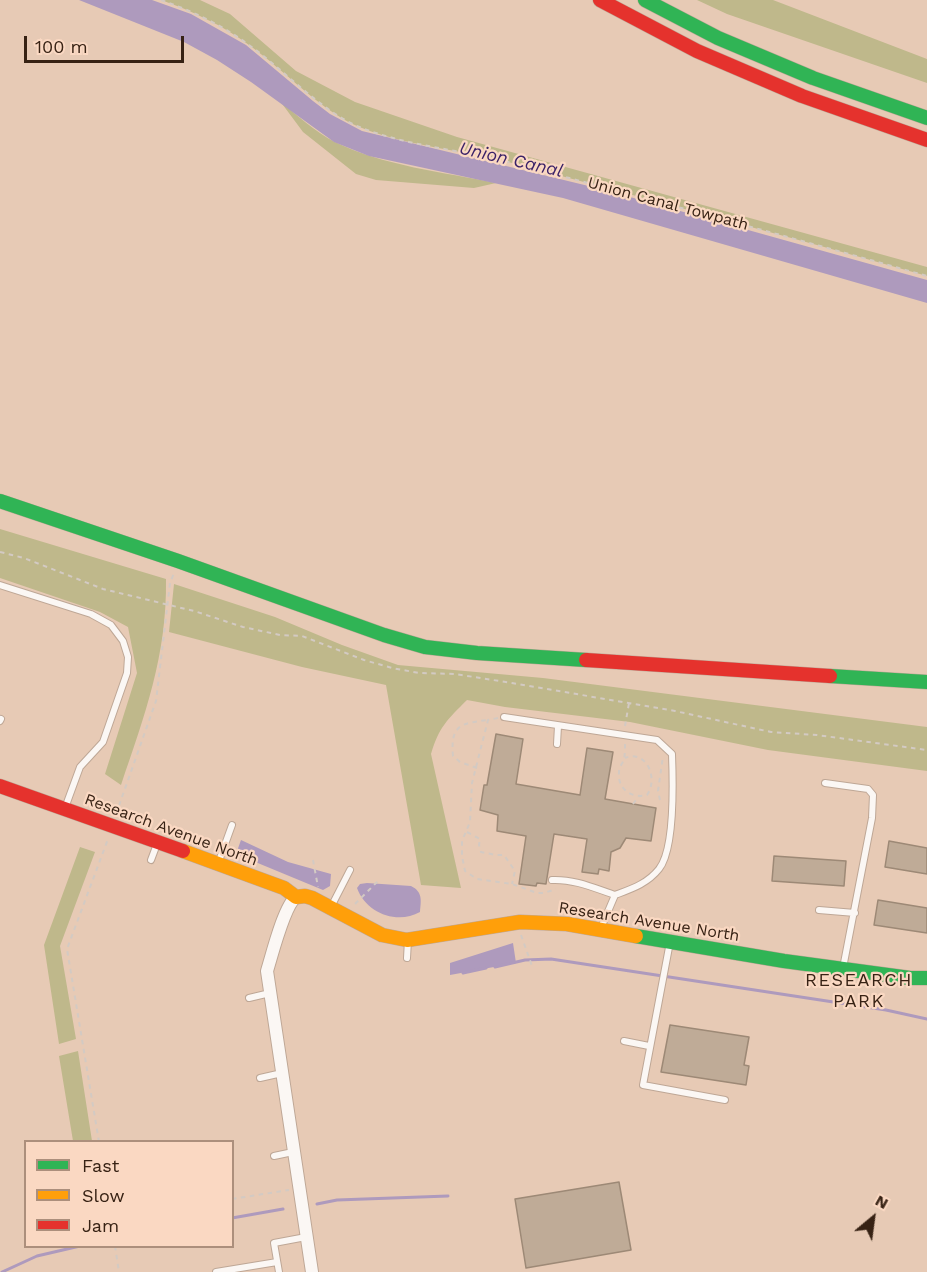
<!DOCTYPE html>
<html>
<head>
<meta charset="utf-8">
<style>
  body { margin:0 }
  #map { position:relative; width:927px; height:1272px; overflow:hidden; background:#e7cab5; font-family:"Work Sans",sans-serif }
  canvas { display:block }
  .legend { position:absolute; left:24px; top:1140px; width:210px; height:108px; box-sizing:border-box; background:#fad8c2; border:2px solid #ac8f7c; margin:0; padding:8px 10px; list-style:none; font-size:18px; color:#372214 }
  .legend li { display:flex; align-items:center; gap:12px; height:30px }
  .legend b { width:30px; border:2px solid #ac8f7c }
  .north { position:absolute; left:843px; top:1188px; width:60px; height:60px; -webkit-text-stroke:4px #fad8c2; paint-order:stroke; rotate:29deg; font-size:16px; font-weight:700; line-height:24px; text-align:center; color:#372214 }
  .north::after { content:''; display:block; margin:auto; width:21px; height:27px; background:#372214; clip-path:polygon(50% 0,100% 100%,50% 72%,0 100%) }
  .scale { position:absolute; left:24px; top:36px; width:160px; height:27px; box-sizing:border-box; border:3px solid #372214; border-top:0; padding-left:8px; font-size:18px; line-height:21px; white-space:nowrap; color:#372214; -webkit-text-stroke:4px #fad8c2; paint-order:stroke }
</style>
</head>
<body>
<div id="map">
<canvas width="927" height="1272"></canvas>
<ul class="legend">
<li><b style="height:8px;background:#30b455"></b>Fast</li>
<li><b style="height:8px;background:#ff9f0a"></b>Slow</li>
<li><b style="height:8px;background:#e5322d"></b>Jam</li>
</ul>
<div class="north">N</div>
<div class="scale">100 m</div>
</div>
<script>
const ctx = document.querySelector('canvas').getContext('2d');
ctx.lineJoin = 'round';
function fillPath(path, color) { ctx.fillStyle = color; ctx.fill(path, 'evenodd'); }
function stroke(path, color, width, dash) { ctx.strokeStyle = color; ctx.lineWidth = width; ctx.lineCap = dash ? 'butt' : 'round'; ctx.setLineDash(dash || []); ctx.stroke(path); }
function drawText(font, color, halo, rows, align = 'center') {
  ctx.font = font + ' "Work Sans",sans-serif'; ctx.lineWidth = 4.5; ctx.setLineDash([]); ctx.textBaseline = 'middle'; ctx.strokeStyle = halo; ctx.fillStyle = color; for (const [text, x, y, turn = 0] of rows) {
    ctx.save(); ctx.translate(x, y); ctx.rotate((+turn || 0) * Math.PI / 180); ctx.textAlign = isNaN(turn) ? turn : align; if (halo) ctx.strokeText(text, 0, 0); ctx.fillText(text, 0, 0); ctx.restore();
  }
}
const forest = new Path2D(`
  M161,0h39l30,14 66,57 59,31 102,35 470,130v9c-137,-39 -274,-76 -411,-112 -51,-14 -105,-17 -154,-36 -38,-14 -79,-59 -113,-83 -27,-20 -57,-34 -88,-45z
  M697,0h76l154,59v24l-200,-69z
  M280,101c17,14 35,31 55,41 49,24 108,30 161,41l-22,5 -98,-8 -20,-6 -53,-42z
  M0,529l166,50c1,77 -21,135 -45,206l-16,-11 32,-101 -9,-46 -28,-15 -100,-34z
  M174,584l101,33 67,28 56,20 145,13 384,49v44l-159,-21 -138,-28 -125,-15 -38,-7c-20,20 -28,27 -36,54l30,134 -40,-3 -35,-200 -84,-18 -133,-35z
  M80,847l15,5 -35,94 16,93 -17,5 -15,-99z
  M78,1051l14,90h-19l-14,-85z`);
const water = new Path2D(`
  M79,0h73l39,14 55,31 67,56 17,13 32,17 243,59 322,90v23l-364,-105 -194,-42 -35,-14 -83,-60 -34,-22 -33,-18z
  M241,840l47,22 43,12 -1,12 -7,4 -87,-36z
  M367,883l44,3c12,6 10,14 9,26 -23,13 -54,1 -63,-24l3,-4z
  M513,943l3,20 -66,12v-12z`);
const stream = new Path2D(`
  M495,967l30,-7 26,-1 335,51 41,9
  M463,973l23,-5
  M317,1204l20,-4 111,-4
  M232,1218l51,-9
  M2,1272l35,-16 43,-10`);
const building = new Path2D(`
  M496,734l27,5 -7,45 64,11 7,-47 26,4 -8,47 51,9 -5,33 -25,-3 -6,10 -9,4 -2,19 -10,-2 -1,5 -16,-2 5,-33 -33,-5 -8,50 -9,-1 -1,3 -17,-2 7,-48 -29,-5 1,-16 -18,-5 4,-25h3z
  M889,841l38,7v26l-42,-7z
  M774,856l72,5 -2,25 -72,-5z
  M878,900l49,8v25l-53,-8z
  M670,1025l79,12 -5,28 5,1 -3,19 -85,-13z
  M619,1182l12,68 -105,18 -11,-69z`);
const path = new Path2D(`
  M161,0c31,11 61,25 88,45 34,24 75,69 113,83 49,19 103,22 154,36 137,36 274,73 411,112
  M0,552l24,6 79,31 91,22 49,16 37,8 22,1 62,24 28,8 27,5 36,1 57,9 163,28 96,21 46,3 110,15
  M498,718l-10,2 -16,63 -2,39 -8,19v15l3,15 12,8 35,5 25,9h7l12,-4
  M625,726l4,-23
  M625,744c0,5 0,10 -1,15 -1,4 -5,8 -5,13 -2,17 13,27 28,23 12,-17 -1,-46 -22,-37
  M477,768l-17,-6 -7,-6c-3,-31 8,-33 35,-36
  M660,800l-2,-9 5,-35
  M633,804l6,-8
  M116,814l40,-113 14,-118 4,-10
  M467,832l13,7 -1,6 2,7 15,3h8l11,16 -3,13
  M313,860l5,27
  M355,904l23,-23
  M521,935l11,31
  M99,1142l-32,-193 41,-110
  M232,1199l57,-9
  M115,1246l4,26`);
const lane = new Path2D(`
  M0,585l91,29 20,11 12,16 5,16 -1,16 -24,69 -23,25 -15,41
  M504,717l153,23 15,14c1,26 3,95 -13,115 -12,15 -28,20 -44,26l-14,33
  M0,721l1,-2
  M557,744l1,-18
  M825,783l43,6 5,6 -1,23 -29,150
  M151,860l6,-16
  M219,861l13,-36
  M552,880c22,-1 42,8 63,15
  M331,907l19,-37
  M819,910l36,3
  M670,942l-27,143 82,15
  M407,958l1,-18
  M249,998l21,-5
  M624,1041l25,5
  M260,1078l22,-5
  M274,1156l19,-4
  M216,1272l61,-10
  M279,1272l-5,-29 32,-6`);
const street = new Path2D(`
  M296,897c-12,9 -24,58 -29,74l45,301`);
const fast = new Path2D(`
  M645,0l73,38 95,40 114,40
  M0,501l178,60 206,74 41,12 52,6 109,7
  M830,676l97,6
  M636,936l148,25 126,17h17`);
const slow = new Path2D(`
  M183,851l101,37 12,9 9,-1 7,2 70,37 25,5 113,-18 47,2 69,12`);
const jam = new Path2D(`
  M600,0l97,51 105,45 125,44
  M586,660l244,16
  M0,786l183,65`);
const streetNames = [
  ["Union Canal Towpath",668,204,15],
  ["Research Avenue North",171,830,20],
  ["Research Avenue North",649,922,9]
];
const waterNames = [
  ["Union Canal",511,160,13]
];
const neighbourhoodNames = [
  ["RESEARCH",859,981],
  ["PARK",859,1002]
];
fillPath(forest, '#bfb88b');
fillPath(water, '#ae9abd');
stroke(stream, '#ae9abd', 3);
fillPath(building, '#bfab97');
stroke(building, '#9d8976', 1.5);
stroke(lane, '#bea796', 8);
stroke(street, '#bea796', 14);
stroke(fast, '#bea796', 15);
stroke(slow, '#bea796', 15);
stroke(jam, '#bea796', 15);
stroke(path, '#d3cac3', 2, [4.5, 4.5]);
stroke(lane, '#fbf7f4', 6);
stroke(street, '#fbf7f4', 12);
stroke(fast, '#30b455', 14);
stroke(slow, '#ff9f0a', 14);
stroke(jam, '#e5322d', 14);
drawText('16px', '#372214', '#fad8c2', streetNames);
drawText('italic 18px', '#3b2268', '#fad8c2', waterNames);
ctx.letterSpacing = '1.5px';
drawText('18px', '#372214', '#fad8c2', neighbourhoodNames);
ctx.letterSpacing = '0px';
</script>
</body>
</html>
